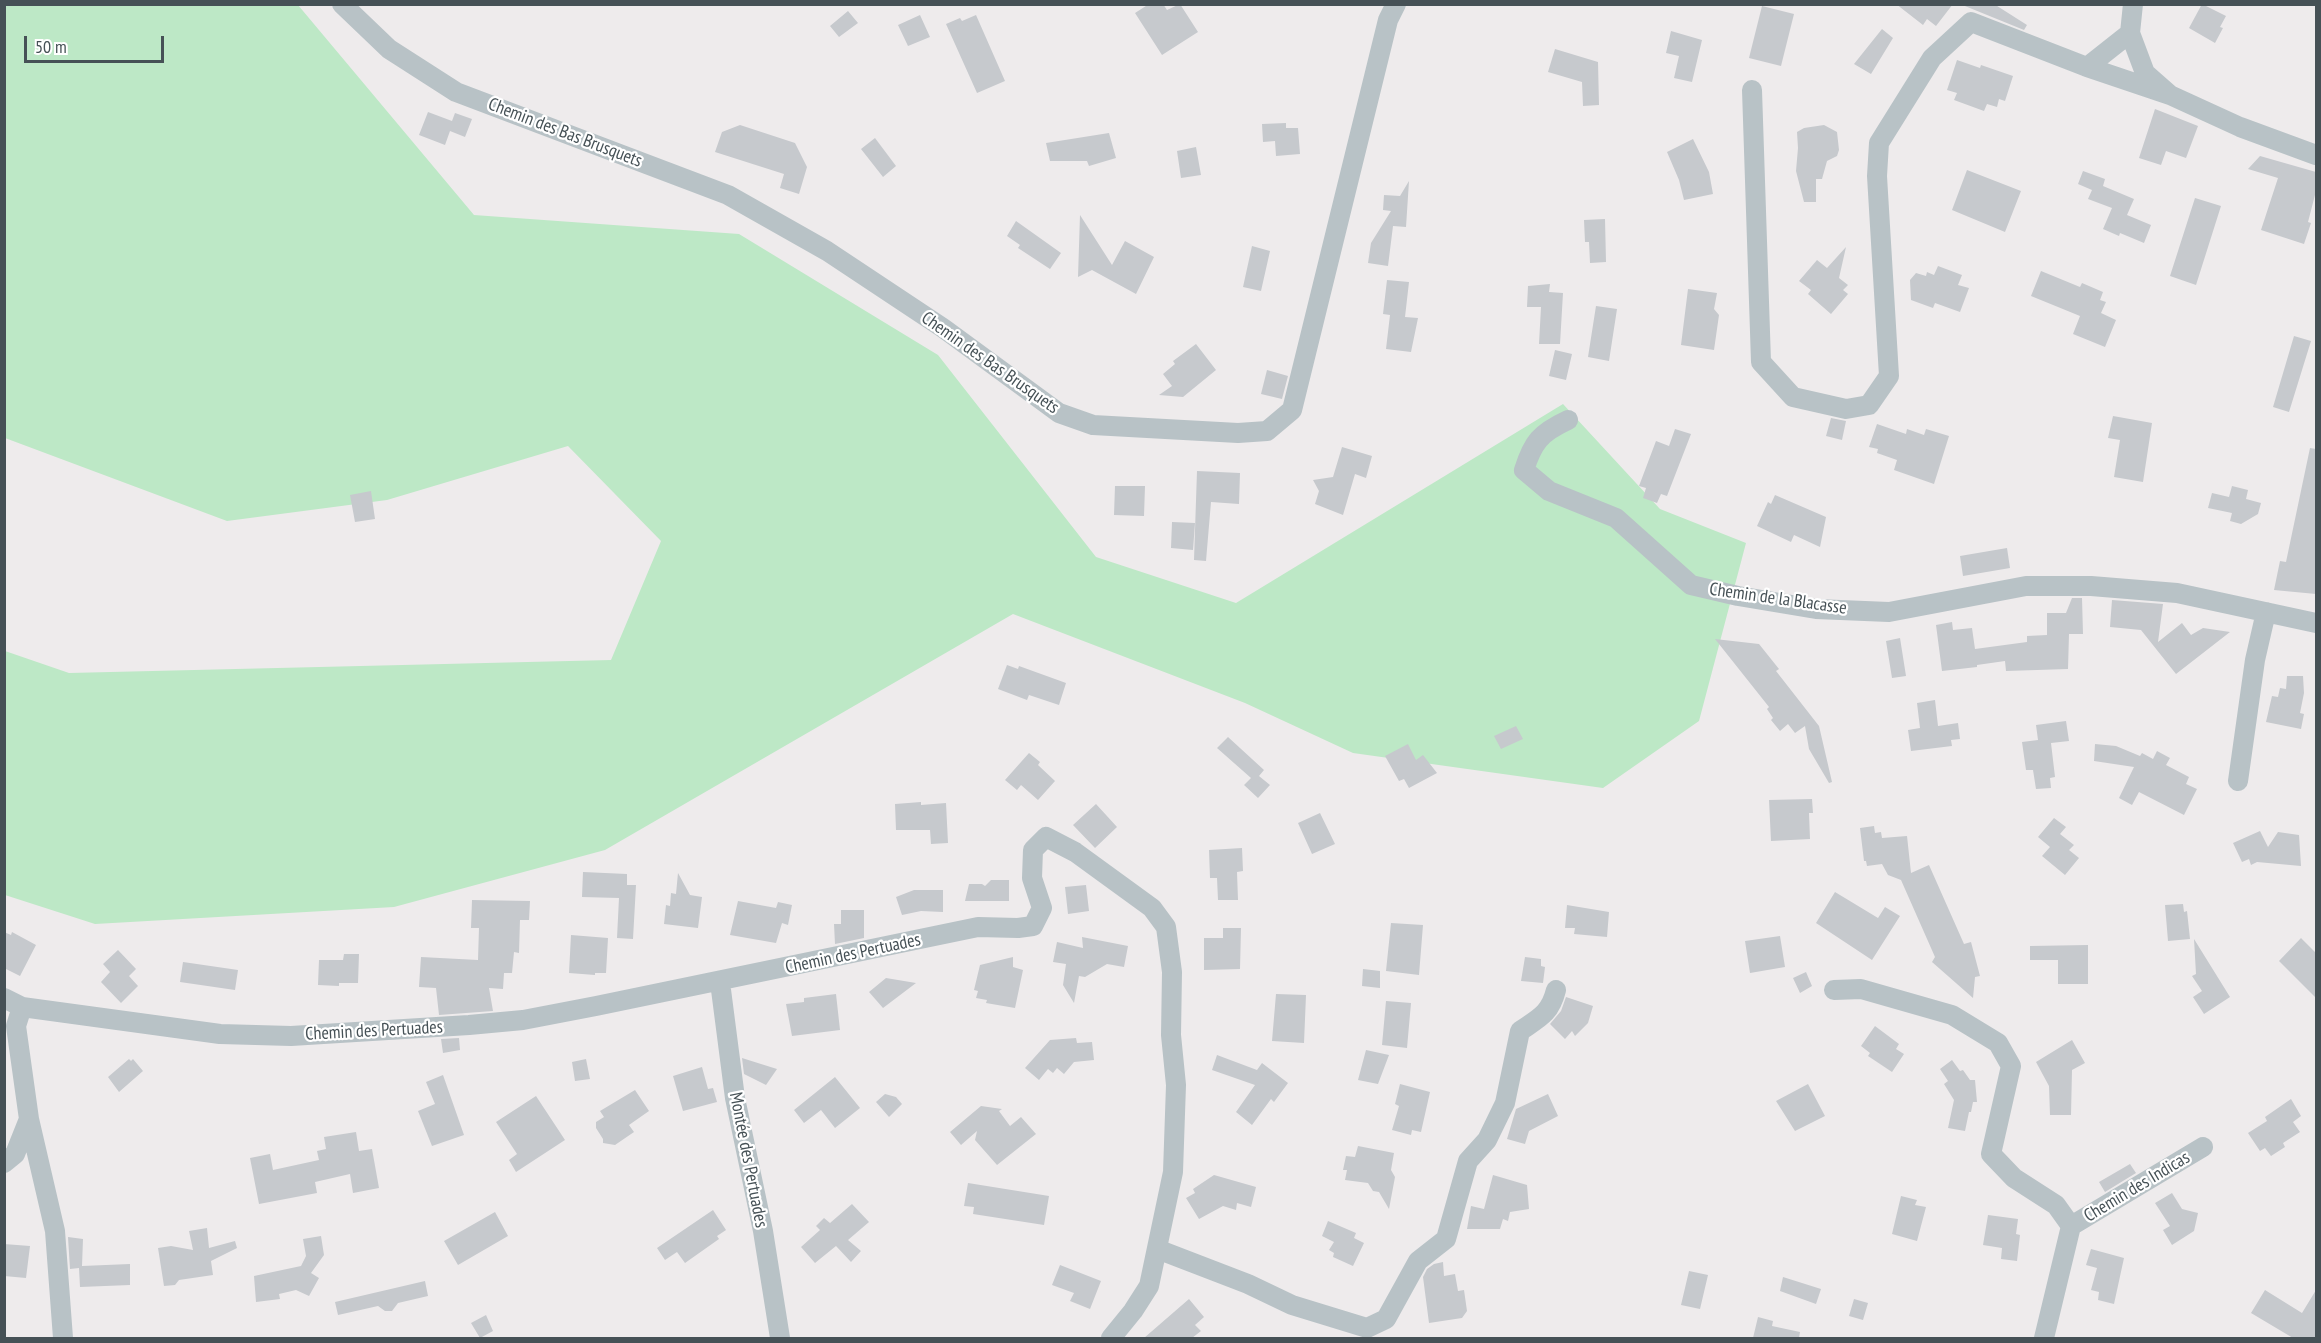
<!DOCTYPE html>
<html>
<head>
<meta charset="utf-8">
<style>
  body { margin:0 }
  #map { position:relative; width:2321px; height:1343px; overflow:hidden; background:#eeebec; font-family:"PT Sans Narrow",sans-serif }
  canvas { display:block }
  .frame { position:absolute; inset:0; border:6px solid #465156; pointer-events:none }
  .scale { position:absolute; left:24px; top:36px; width:140px; height:27px; box-sizing:border-box; border:3px solid #465156; border-top:0; padding-left:8px; font-size:18px; line-height:21px; white-space:nowrap; color:#465156; -webkit-text-stroke:4px #fff; paint-order:stroke }
</style>
</head>
<body>
<div id="map">
<canvas width="2321" height="1343"></canvas>
<div class="frame"></div>
<div class="scale">50 m</div>
</div>
<script>
const ctx = document.querySelector('canvas').getContext('2d');
ctx.lineJoin = 'round';
function fillPath(path, color) { ctx.fillStyle = color; ctx.fill(path, 'evenodd'); }
function stroke(path, color, width, dash) { ctx.strokeStyle = color; ctx.lineWidth = width; ctx.lineCap = dash ? 'butt' : 'round'; ctx.setLineDash(dash || []); ctx.stroke(path); }
function drawText(font, color, halo, rows, align = 'center') {
  ctx.font = font + ' "PT Sans Narrow",sans-serif'; ctx.lineWidth = 4.5; ctx.setLineDash([]); ctx.textBaseline = 'middle'; ctx.strokeStyle = halo; ctx.fillStyle = color; for (const [text, x, y, turn = 0] of rows) {
    ctx.save(); ctx.translate(x, y); ctx.rotate((+turn || 0) * Math.PI / 180); ctx.textAlign = isNaN(turn) ? turn : align; if (halo) ctx.strokeText(text, 0, 0); ctx.fillText(text, 0, 0); ctx.restore();
  }
}
const green = new Path2D(`
  M5,5h293l176,210 265,19 199,121 158,202 140,46 327,-199 97,105 86,34 -47,178 -96,67 -250,-35 -108,-50 -232,-89 -408,236 -211,57 -299,17 -90,-29v-244l64,22 542,-13 50,-119 -93,-95 -181,54 -160,21 -222,-83z`);
const building = new Path2D(`
  M1149,4h14l4,6 13,-6 18,28 -36,23 -27,-42z
  M1896,4h57l-17,22 -9,-7 -4,6z
  M1960,4h34l33,21 -3,5z
  M2202,4l24,12 -6,11 3,1 -8,15 -26,-15z
  M1762,6l32,8 -13,52 -32,-8z
  M848,11l10,12 -19,14 -9,-11z
  M920,15l10,22 -22,9 -10,-21z
  M976,15l29,66 -28,12 -31,-69 14,-6 2,3z
  M1882,29l11,9 -22,36 -17,-10z
  M1671,31l31,9 -10,42 -18,-4 5,-22 -13,-3z
  M1555,49l43,13 1,43 -16,1 -1,-24 -34,-10z
  M1957,60l23,8 1,-3 32,11 -8,25 -6,-2 -2,8 -10,-3 -3,7 -30,-11 3,-7 -10,-3z
  M2155,109l43,17 -12,32 -20,-7 -5,14 -22,-7z
  M428,112l24,9 3,-8 17,6 -7,18 -15,-6 -5,14 -26,-10z
  M1286,123v5h12l2,26 -24,2 -1,-15 -12,1 -1,-18z
  M740,125l55,18 12,24 -8,27 -19,-6 4,-14 -69,-22 7,-20z
  M1824,125l13,7 2,18 -2,6 -10,5 -5,18h-6v23h-12l-8,-31 2,-23 -1,-16 7,-4z
  M1109,133l7,25 -27,8 -2,-5h-37l-4,-18z
  M875,138l21,28 -13,11 -22,-28z
  M1693,139l16,33 4,22 -29,6 -5,-20 -12,-28z
  M1196,147l5,28 -20,3 -4,-27z
  M2260,156l56,16v19l-8,31 3,1 -7,21 -43,-14 17,-52 -30,-9z
  M1967,170l54,21 -16,41 -53,-22z
  M2083,171l22,8 -2,7 31,13 -7,16 24,10 -7,18 -24,-10 -1,3 -16,-7 9,-21 -24,-9 4,-9 -14,-6z
  M1409,181l-3,46 -13,-1 -5,40 -20,-3 3,-20 20,-32 -8,-1 1,-15 16,1z
  M2195,198l26,8 -25,79 -26,-9z
  M1080,215l32,50 13,-24 29,16 -18,37 -44,-24 -14,7z
  M1605,219l1,43 -16,1 -1,-21h-4l-1,-22z
  M1016,221l45,32 -11,16 -32,-21 2,-3 -13,-9z
  M1252,246l18,5 -9,40 -18,-4z
  M1846,247l-7,31 9,7 -5,5 5,4 -17,20 -23,-20 3,-4 -12,-9 18,-21 10,8z
  M1938,266l24,9 -4,10 11,3 -9,24 -25,-9 -2,5 -22,-8 -1,-20 6,-7 10,3 1,-4 7,3z
  M2041,271l39,16 2,-4 21,9 -3,8 6,2 -5,11 15,7 -11,27 -32,-13 7,-18 -49,-20z
  M1387,280l22,2 -4,35 13,1 -7,34 -25,-3 4,-34 -7,-1z
  M1550,284l-1,8 14,1 -3,51h-21l2,-37h-14l1,-21z
  M1688,289l29,4 -3,16 5,6 -5,35 -33,-5z
  M1596,306l21,3 -8,52 -21,-4z
  M2294,336l17,5 -22,71 -16,-5z
  M1196,344l20,26 -33,27 -24,-2 13,-9 -9,-12 12,-10 -2,-3z
  M1555,350l17,4 -6,26 -17,-4z
  M1267,370l21,6 -6,23 -21,-5z
  M2113,416l39,7 -9,59 -29,-5 6,-37 -12,-2z
  M1831,418l15,3 -4,19 -16,-4z
  M1877,424l29,10 1,-5 17,6 2,-6 23,7 -15,48 -40,-14 3,-10 -20,-7 1,-4 -9,-2z
  M1675,429l16,5 -24,62 -6,-2 -4,9 -14,-5 3,-10 -7,-2 17,-45 13,5z
  M1342,447l30,9 -6,22 -11,-4 -12,41 -28,-11 4,-13 -6,-11 20,-3z
  M2310,448l6,1v145l-42,-4 6,-29 6,1z
  M1197,471l43,2 -1,31 -28,-2 -5,59 -12,-1z
  M1115,486h30l-1,30 -30,-1z
  M2232,486l16,4 -2,9 15,4 -3,11 -17,10 -11,-3 2,-8 -24,-5 4,-15 17,4z
  M371,491l4,28 -20,3 -5,-27z
  M1775,495l51,22 -6,30 -26,-12 -3,7 -34,-16 11,-24 3,2z
  M1172,522l23,1 -2,27 -22,-2z
  M2007,548l3,20 -47,8 -3,-20z
  M2072,598h10l1,36h-14l-1,35 -62,2 -1,-10 -28,4v2l-35,4 -6,-46 16,-3 1,8 19,-2 3,21 52,-7v-6l20,-1v-22h19z
  M2112,600l51,4 -5,38 24,-19 9,12 12,-7 27,4 -54,42 -35,-44 -31,-3z
  M1900,638l6,38 -14,2 -6,-37z
  M1715,639l44,5 20,25 -3,2 43,55 13,56 -3,1 -20,-34 -4,-23 -10,7 -7,-9 -8,7 -9,-11 2,-2 -6,-9 2,-2z
  M1007,665l11,4 1,-3 47,17 -7,22 -30,-10 -2,5 -29,-11z
  M2287,676h16l1,17 -4,20 4,1 -3,15 -35,-7 6,-26 6,1 2,-9 6,1z
  M1935,700l3,26 20,-3 2,16 -9,1 1,6 -41,5 -3,-21 12,-2 -3,-25z
  M2066,721l3,20 -18,2 4,34 -5,1 1,10 -15,1 -3,-19h-7l-4,-28 16,-2 -2,-15z
  M1516,726l7,13 -22,10 -7,-13z
  M1228,737l36,33 -5,6 11,9 -12,13 -14,-13 7,-7 -34,-30z
  M1408,744l8,16 7,-5 14,18 -28,15 -5,-9 -5,2 -14,-25z
  M2095,744l21,2 24,10 2,-3 11,6 4,-8 13,7 -4,7 23,12 -3,7 11,5 -13,26 -45,-23 -7,13 -13,-7 15,-31 -40,-6z
  M1029,753l11,9 -2,3 17,16 -17,19 -17,-15 -4,5 -12,-10z
  M1812,799l1,14h-4l1,26 -39,2 -2,-41z
  M921,802v3l25,-2 2,40 -17,1 -1,-14h-34l-1,-26z
  M1096,804l21,23 -22,21 -22,-23z
  M1320,813l15,31 -23,10 -14,-31z
  M2054,818l12,9 -6,7 14,11 -5,5 10,8 -14,17 -23,-19 8,-9 -12,-10z
  M1874,826l1,7 6,-1 1,6 25,-2 4,37 18,-8 35,79 7,-2 9,34 -5,1 -2,21 -41,-36 3,-5 -34,-77 -13,-5 -6,-11 -15,2 -1,-5h-2l-4,-33z
  M2260,831l8,16 10,-15 21,3 2,31 -44,-4 -6,3 -2,-6 -7,3 -9,-19z
  M1242,848l1,23 -6,1 1,28h-20l-1,-22h-7l-1,-28z
  M583,872l44,2v11h9l-3,54 -16,-1 2,-40 -37,-1z
  M678,873l12,22 12,2 -4,31 -34,-4 2,-19 4,1 1,-13 5,1z
  M991,880h18v21h-44l4,-17h13l3,2z
  M1086,885l3,26 -21,3 -3,-27z
  M914,890h29v22l-22,-1 -19,4 -6,-18z
  M1835,892l43,26 7,-11 15,9 -28,44 -56,-37z
  M472,900l58,1 -1,19h-9l-1,33 -5,-1 -2,21h-8l-1,16 -14,-1 4,23 -54,4 -3,-27 -17,-1 2,-30 57,3 1,-32h-8z
  M738,901l38,7 2,-6 14,3 -4,20 -6,-2 -6,20 -46,-8z
  M2183,904l1,8 3,-1 3,28 -22,2 -3,-36z
  M1567,905l42,7 -2,25 -33,-3 1,-6h-10z
  M841,910h23v28l-29,6 -1,-20h7z
  M1391,923l32,2 -4,50 -33,-4z
  M1223,928h18l-1,41 -36,1v-32h19z
  M4,932l7,3 1,-3 24,13 -16,31 -16,-8z
  M571,935l37,3 -2,35h-11v2l-26,-2z
  M1780,936l5,31 -35,6 -5,-32z
  M1082,937l46,9 -4,21 -17,-3 -22,13 -6,-1 -5,27 -11,-18 3,-21 -13,-2 4,-20 26,6z
  M2301,938l15,15v45l-37,-37z
  M2194,939l36,58 -26,17 -11,-17 9,-6 -10,-15 4,-2z
  M2088,945v39h-30v-24h-28v-14z
  M118,950l18,19 -7,7 9,10 -17,17 -20,-21 9,-10 -7,-8z
  M344,954h15l-1,29h-19v3l-21,-1 1,-25h24z
  M1013,957v10l10,3 -8,38 -29,-5 1,-3 -11,-2 2,-7 -4,-1 6,-25z
  M1525,957l16,2v7l4,1 -2,16 -22,-2z
  M183,962l55,8 -3,20 -55,-8z
  M1363,969l17,2v17l-18,-2z
  M1806,972l6,14 -12,7 -7,-15z
  M886,978l30,5 -33,25 -14,-16z
  M836,994l4,36 -48,6 -6,-32 18,-2v-4z
  M1276,994l30,1 -2,48 -32,-2z
  M1566,997l27,9 -5,17 -13,13 -3,-5 -7,8 -15,-15 11,-13z
  M1386,1001l25,2 -4,45 -25,-3z
  M1875,1026l24,18 -3,5 8,5 -12,18 -24,-16 2,-3 -9,-7z
  M459,1038l1,12 -17,3 -2,-14z
  M1076,1038l1,5 15,-1 2,18 -20,2 -10,12 -7,-6 -4,5 -5,-4 -9,11 -14,-12 25,-28z
  M2072,1040l13,23 -13,7 -1,45h-21l-1,-29 -13,-24z
  M1366,1050l23,5 -11,29 -20,-4z
  M1217,1055l40,15 5,-7 26,20 -14,19 -3,-3 -19,26 -16,-13 19,-27 -43,-15z
  M742,1058l19,6 16,5 -11,16 -22,-11z
  M129,1059l2,2 2,-2 10,12 -24,21 -11,-15z
  M586,1059l4,20 -15,2 -3,-19z
  M1952,1060l8,11 3,-1 7,10h5l2,22h-4l-2,10h-2l-4,19 -17,-3 6,-28 -10,-16 4,-3 -8,-12z
  M702,1067l6,22 5,-1 4,14 -34,9 -10,-35z
  M443,1075l21,60 -32,11 -14,-35 17,-7 -9,-22z
  M835,1077l25,31 -25,20 -14,-18 -17,13 -10,-13z
  M1400,1084l30,8 -9,40 -9,-2 -1,5 -19,-5 7,-24 -4,-2z
  M1808,1084l17,32 -30,15 -19,-30z
  M635,1090l14,21 -20,14 5,7 -19,13 -12,-2v-4l-7,-11v-6l8,-5 -4,-6z
  M885,1094l11,3 6,7 -13,13 -13,-15z
  M1548,1094l10,22 -29,15 -4,13 -18,-5 9,-30z
  M536,1096l29,44 -49,32 -7,-12 8,-6 -21,-32z
  M2291,1099l10,17 -8,6 7,10 -17,11 2,4 -14,9 -6,-8 -5,3 -12,-18 19,-12 -2,-4z
  M981,1106l21,3 -3,2 11,15 11,-9 15,17 -39,31 -22,-25 2,-9 -16,14 -11,-13z
  M356,1132l3,19 13,-2 7,39 -26,5 -3,-19 -35,8 2,11 -58,11 -9,-46 20,-4 3,16 46,-10 -2,-9 9,-2 -2,-12z
  M1358,1146l36,7 -3,17 4,7 -6,32 -10,-17 -6,-1 -5,-8 -23,-3 2,-10h-4l3,-14 9,1z
  M2130,1164l6,9 -31,19 -6,-10z
  M1214,1175l42,12 -5,20 -14,-4 -1,7 -13,-4 -24,13 -13,-21 9,-5 -2,-4z
  M1493,1175l34,10 2,24 -19,3 -2,9 -5,-2 -3,10h-33l4,-23 13,3z
  M968,1183l81,13 -5,29 -71,-11 1,-7 -10,-1z
  M2172,1193l10,16 16,4 -4,18 -22,14 -9,-15 7,-4 -15,-23z
  M1901,1196l16,4 -2,5 11,2 -9,34 -25,-7z
  M852,1204l17,18 -21,18 13,11 -10,11 -15,-16 -21,17 -14,-16 19,-17 -4,-4 8,-8 6,5z
  M713,1210l13,20 -9,6 2,3 -34,24 -8,-11 -12,8 -8,-12z
  M495,1212l13,24 -50,29 -14,-24z
  M1988,1215l30,4 -2,15 4,1 -3,26 -16,-2 1,-11 -19,-3z
  M1328,1221l28,12 -2,5 10,5 -11,23 -20,-9 1,-4 -5,-3 5,-8 -12,-6z
  M207,1228l2,20 26,-7 2,7 -26,13 2,14 -34,5 -4,5 -11,1 -6,-38 13,-2 22,4 -4,-19z
  M321,1236l3,19 -13,18 8,5 -10,18 -13,-6 -17,4 1,5 -24,3 -2,-26 47,-10 5,-10 -3,-17z
  M68,1237l15,2 -1,27 48,-2v21l-50,2 -1,-19 -9,1z
  M4,1244l26,2 -4,32 -22,-2z
  M2091,1249l33,9 -10,46 -16,-4 1,-8 -8,-2 6,-22 -11,-3z
  M1443,1262l1,14 11,-2 3,17 6,-1 3,21 -5,7 -33,5 -6,-46 4,-8 7,-5z
  M1060,1265l41,16 -11,28 -20,-8 4,-8 -22,-8z
  M1689,1271l19,4 -8,34 -19,-4z
  M1783,1277l38,12 -5,15 -36,-13z
  M425,1281l3,15 -30,7 -6,8h-7l-7,-5 -40,9 -3,-13z
  M2265,1290l37,23 14,-23v48h-23l-42,-25z
  M1189,1299l15,18 -9,8 6,6 -9,7h-48z
  M1854,1299l14,4 -5,17 -14,-4z
  M486,1315l7,16 -13,7 -9,-15z
  M1758,1317l15,4 -1,5 28,6 -1,6h-46z`);
const street = new Path2D(`
  M342,4l47,45 67,43 272,103 99,56 116,77 116,85 34,12 145,8 29,-2 25,-21 96,-390 8,-16
  M2133,4l-3,29 15,40 25,22 70,32 76,28
  M2087,67l43,-34
  M1752,90l9,272 32,35 53,12 23,-4 20,-29 -12,-200 2,-33 53,-85 39,-36 116,45 83,28
  M1568,420c-28,13 -35,22 -44,50l25,21 67,27 75,67 47,11 78,13 73,3 137,-26h65l86,7 139,30
  M2238,781l17,-121 11,-48
  M720,982l15,116 28,133 17,107
  M1834,990l27,-1 91,26 46,28 13,23 -20,88 23,24 42,27 15,21
  M4,998l18,9 198,27 71,2 178,-11 54,-5 73,-14 382,-79 40,1 15,-2 9,-18 -10,-30 1,-28 13,-13 29,15 77,56 14,19 6,45 -1,63 5,50 -3,87 -24,114 -16,25 -22,27
  M22,1007l-6,19 13,93 26,112 8,107
  M4,1163l11,-9 14,-35
  M1157,1249l91,35 44,21 75,23 19,-9 32,-58 28,-22 22,-78 19,-21 18,-37 15,-72c19,-13 30,-17 36,-41
  M2044,1338l27,-112 132,-79`);
const streetNames = [
  ["Chemin des Bas Brusquets",565,133,21],
  ["Chemin des Bas Brusquets",990,363,35],
  ["Chemin de la Blacasse",1778,599,8],
  ["Chemin des Pertuades",853,954,-12],
  ["Chemin des Pertuades",374,1031,-3],
  ["Montée des Pertuades",748,1160,79],
  ["Chemin des Indicas",2137,1187,-31]
];
fillPath(green, '#bde8c6');
fillPath(building, '#c6c9cd');
stroke(street, '#b8c2c6', 20);
drawText('18px', '#465156', '#fff', streetNames);
</script>
</body>
</html>
